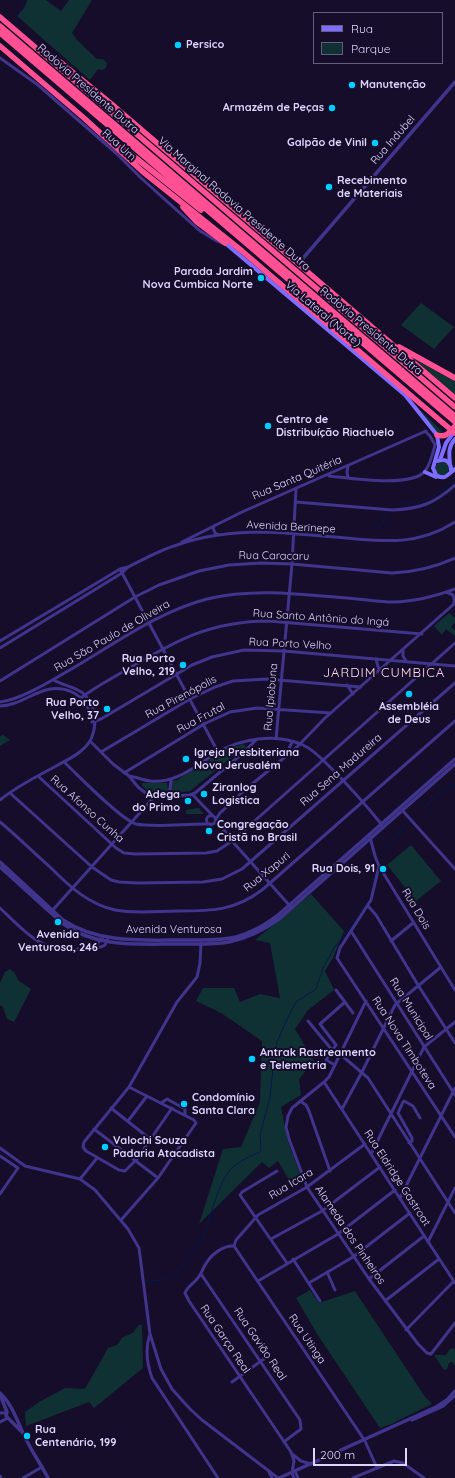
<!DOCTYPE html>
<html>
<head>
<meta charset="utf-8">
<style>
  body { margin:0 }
  #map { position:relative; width:455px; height:1478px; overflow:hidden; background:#150d29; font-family:Quicksand,sans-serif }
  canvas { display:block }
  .legend { position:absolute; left:313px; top:12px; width:130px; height:52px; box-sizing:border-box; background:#150d29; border:1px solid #655d7f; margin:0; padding:5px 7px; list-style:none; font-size:12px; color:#ded5ff }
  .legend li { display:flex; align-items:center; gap:8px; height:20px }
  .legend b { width:20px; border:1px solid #655d7f }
  .scale { position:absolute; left:313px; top:1448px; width:94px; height:18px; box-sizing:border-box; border:2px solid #ded5ff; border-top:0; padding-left:5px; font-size:12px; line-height:14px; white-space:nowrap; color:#ded5ff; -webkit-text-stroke:3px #150d29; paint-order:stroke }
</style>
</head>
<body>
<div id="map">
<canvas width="455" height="1478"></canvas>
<ul class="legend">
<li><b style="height:5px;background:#7e6cff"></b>Rua</li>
<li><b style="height:11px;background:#103134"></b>Parque</li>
</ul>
<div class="scale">200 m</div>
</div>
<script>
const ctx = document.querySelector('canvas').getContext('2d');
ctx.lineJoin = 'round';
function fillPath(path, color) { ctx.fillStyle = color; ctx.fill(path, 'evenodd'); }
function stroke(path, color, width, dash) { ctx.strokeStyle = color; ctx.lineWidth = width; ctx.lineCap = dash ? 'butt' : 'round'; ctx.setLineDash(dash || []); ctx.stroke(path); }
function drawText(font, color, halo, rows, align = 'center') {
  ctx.font = font + ' Quicksand,sans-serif'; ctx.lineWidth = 4; ctx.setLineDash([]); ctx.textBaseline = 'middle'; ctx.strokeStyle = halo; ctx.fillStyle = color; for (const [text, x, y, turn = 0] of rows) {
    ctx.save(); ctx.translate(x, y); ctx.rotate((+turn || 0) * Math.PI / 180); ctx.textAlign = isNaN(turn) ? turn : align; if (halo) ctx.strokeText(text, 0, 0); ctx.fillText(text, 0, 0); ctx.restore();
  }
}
const green = new Path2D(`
  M27,0h19l15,11 8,-11h23l-20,33 5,7 20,19h6l4,4 -1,5 -4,2 -4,-1 -8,11 -73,-64 8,-9z
  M421,303l33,24 -20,22 -33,-24z
  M412,358l43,23v13z
  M413,403l29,28 -1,4 -3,-1z
  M435 469a7 7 0 1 1 14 0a7 7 0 1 1-14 0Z
  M449,613l6,5v6l-1,-1 -3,4 4,3v6l-9,-7 -4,6 -8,-9z
  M3,735l7,5 -10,6v-10z
  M243,744l3,3 -3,3 -11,7 -42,34 -22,3 2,-12 7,-2 50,-31z
  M142,783h25l1,6 -2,5 -12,1 -12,-9z
  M199,808l5,6h-18v-4z
  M411,845l30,36 -25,20 -29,-36z
  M311,894l33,37 -11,27 -8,13 9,19 -26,20 -13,19 19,32 -15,18 2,16 -20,12 7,35 15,39 -10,6 -15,-26 -9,7 -7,-6 -63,62 24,-75 18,-2 19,-45 2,-61 -41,-28 -25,-12 7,-13h31l6,14 20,-8 20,4 -10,-55 -15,-3z
  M10,969l4,3 5,9 12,8 -17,33 -7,-3 -4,-12 -3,-2v-22l5,-11z
  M310,1290l9,13 36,-12 70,106 7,7 -31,15 -9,5 -12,4 -61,-91 -23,-39z
  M139,1325h3l1,43 -49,40 -5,-6 -63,24 -1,-14 14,-10 26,-14 20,1 23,-41 9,-3 6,-8 10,-4z
  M453,1348l2,2v16l-3,-4 -3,1 -2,6 -3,1 -10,-15h12l4,-6z`);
const stream = new Path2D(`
  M15,23c2,-8 8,-15 8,-23
  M397,506c8,-5 15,-3 24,-5 13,-3 24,-13 34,-22
  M374,530l5,-3 9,-13
  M424,808c9,-8 18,-21 31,-22
  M380,856l26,-33
  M373,885l2,-20
  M146,1281c23,0 28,-3 41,-21 6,-8 13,-16 17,-26 7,-18 13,-47 25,-63 6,-8 22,-15 31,-19l1,-3 -1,-14 10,-38 4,-38 3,-17 12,-27 7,-13 20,-13 7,-21 11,-20 20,-25 17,-27`);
const minor = new Path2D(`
  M0,58l38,27 79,69 24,24 59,53 15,9 7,3
  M348,466l-1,6 1,6
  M329,476c20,2 83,12 96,-5 5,-6 8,-18 10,-26l-5,-9 -5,-5
  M296,502l96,8c27,-1 42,-6 63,-25
  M215,525l-2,3 2,5 4,2
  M182,542l60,-30 184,-81
  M120,569l98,183
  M446,592l7,3 1,3v5
  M0,641l120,-72 8,-2c16,-8 32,-17 49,-22 28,-10 59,-13 87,-13 28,1 55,4 82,6 41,4 73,7 109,-16
  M0,648l122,-75 6,-6
  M403,650v6l3,5
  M376,659l3,11
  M0,681l135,-84 24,-12 40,-14 30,-6 32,-2 31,1 100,9c22,-1 43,-6 63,-15
  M347,685l6,9
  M81,698c14,-11 30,-19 45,-28 49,-29 84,-49 143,-49l153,13
  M0,702c20,-2 51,-21 68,-31 45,-26 89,-59 139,-72 49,-12 100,-4 150,0 12,1 24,3 36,3 21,0 43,-6 62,-13
  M0,706c25,0 44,-27 72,-14 13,6 18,17 20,30
  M92,722l9,-3 91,-54 20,-8 32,-7 40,1 171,15
  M276,739l16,-175 4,-75
  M90,741l23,23 16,12 9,11 10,8 6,2 36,-2 5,-2 48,-40 14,-14
  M101,752l89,-53 25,-12 18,-6 34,-2 94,8
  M286,755l6,-13
  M64,762c14,13 57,58 72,62 21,4 52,-1 74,0
  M124,773l80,-49 26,-12 27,-4 74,5
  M38,776l78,72 8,5 11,1 71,-1 11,-2 15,-10 223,-198
  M129,776c7,1 14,4 21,5 27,3 46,-16 68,-29 25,-14 59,-19 85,-7 11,5 20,15 28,23 18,18 35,37 51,57
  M10,793l82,74 19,13 8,2 19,1 65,-1 19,-3 20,-10 213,-186
  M167,795l3,-6 1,-9
  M193,795l19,20
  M0,800c17,-14 38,-24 58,-35 7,-4 16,-8 23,-14 17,-13 19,-42 3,-57 -9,-8 -21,-8 -30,-14
  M402,810l53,59
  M206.5 820a4.5 4.5 0 1 1 9 0a4.5 4.5 0 1 1-9 0Z
  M216,819l4,-6 26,-24 50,-41 29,-30 130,-115
  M216,820l16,21 58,65
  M0,822c17,14 33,30 50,45 19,19 38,37 65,43 20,4 43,1 64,1 33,0 55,0 83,-21l193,-169
  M370,837l5,19 4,10 76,124
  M379,866l-8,34 -31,48 -3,10 118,179
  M368,906l8,9 42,70 37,58
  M0,908c13,12 30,31 46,37 16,7 38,4 55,2l4,-2 3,-7
  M51,912l103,-115
  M351,931l104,164
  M391,941l22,-18
  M94,946l3,-2 6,-7
  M336,990l17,23
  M366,1001l-37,76 -5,5 -32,26 -4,8 -2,11 3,12 18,48 62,92 49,65 9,9 4,1 24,-31
  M308,1021l24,29
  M340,1054l28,24 87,135
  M335,1065l-9,-5 10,-15 -16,-21 25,-22
  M324,1082l131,201
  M300,1101l6,4 3,6 21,60
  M161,1103l6,-4 18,10v6
  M111,1108l39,31
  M172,1108l-35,51 -12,12 -6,-1 -33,-19 -3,-4 1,-5 45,-55 48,-85 20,-25 3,-14 1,-20
  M342,1109l20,-37 33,-67 46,-38
  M128,1121l19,-25
  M94,1129l64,49
  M409,1143l3,-2v-3l-14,-25 5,-11 1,-1 9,5 7,12
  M0,1148l25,18 55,13 15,11 33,39 11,19 11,86 11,35 11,20 18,20 12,11 76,58
  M371,1154l53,-107 31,-25
  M0,1156l18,12
  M277,1171l-35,21 -2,3 47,68
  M80,1179l17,-21
  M0,1194l18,-26
  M400,1198l55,-110
  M121,1220l37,-42 38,-55 -2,-3 -65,-33
  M271,1239l51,-28 58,-44
  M428,1242l27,-54
  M234,1246c-10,-1 -22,8 -27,16 -4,5 -5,12 -10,17 -4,5 -10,8 -12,14l4,8 102,151 3,9 -2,12 2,5
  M234,1246l131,195 12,27
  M234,1246l2,-6 22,-25 49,-28 58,-43
  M293,1259l27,42
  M327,1272l8,18
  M201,1274l99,146 1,9 -16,12
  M369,1279l55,-43
  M258,1281l80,-47 57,-44
  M309,1283l44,-26 57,-44
  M385,1301l54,-42
  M406,1330l48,-49
  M150,1334c-5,14 -3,30 2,44l66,100
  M232,1382l36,-26
  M0,1413h6
  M0,1422l8,-4
  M292,1454l9,7 10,3
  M295,1471l3,7
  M269,1472l3,6
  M0,1476l1,2
  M23,1478l19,-11
  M353,1478l41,-17 9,2 21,15`);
const tertiary = new Path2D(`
  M298,264l157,-182
  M0,862l63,58c36,24 81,20 122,20 17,0 35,1 51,-3 15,-4 29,-12 41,-21l178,-157
  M0,867l62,56c33,25 77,21 115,21 17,0 36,1 52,-2 18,-4 35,-12 50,-23l176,-155
  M0,1393c14,13 19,34 28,50 6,12 14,23 20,35
  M0,1395l7,17 -1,4 16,16
  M412,1420l31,-14 12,-11
  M279,1478l157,-71 11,-7 8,-9`);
const secondary = new Path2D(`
  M225,243l180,152 32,40 2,12 -6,21 3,7c9,6 12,-1 19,-6
  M440,460l6,-17 9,-12
  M438,461c8,-3 14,2 13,11
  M450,464c-1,-10 -2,-17 5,-25
  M425,472l11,5`);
const motorway = new Path2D(`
  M0,17l455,390
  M0,26l455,390
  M0,33l455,389
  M0,46l84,72 58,53 100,80 201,172
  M46,53l14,9 55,45 340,291
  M119,147l8,4 74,59
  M183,207l14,15 28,21
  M399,347l56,31
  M437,435c9,3 13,-3 18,-9`);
const motorwayBridge = new Path2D(`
  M443,423l12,10`);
const markers = [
  [178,45,4,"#01cdff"],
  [352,85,4,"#01cdff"],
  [332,108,4,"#01cdff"],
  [375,143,4,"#01cdff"],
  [329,187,4,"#01cdff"],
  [261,278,4,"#01cdff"],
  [268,426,4,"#01cdff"],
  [183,665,4,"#01cdff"],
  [409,694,4,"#01cdff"],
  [107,709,4,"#01cdff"],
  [186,759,4,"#01cdff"],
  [204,794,4,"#01cdff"],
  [188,801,4,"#01cdff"],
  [209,831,4,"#01cdff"],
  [383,869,4,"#01cdff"],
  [58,922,4,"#01cdff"],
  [252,1059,4,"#01cdff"],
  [184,1104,4,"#01cdff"],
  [105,1147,4,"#01cdff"],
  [27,1436,4,"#01cdff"]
];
const poiNames = [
  ["Persico",186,45],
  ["Manutenção",360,85],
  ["Armazém de Peças",324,108,"right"],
  ["Galpão de Vinil",367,143,"right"],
  ["Recebimento",337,181],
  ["de Materiais",337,194],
  ["Parada Jardim",253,272,"right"],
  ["Nova Cumbica Norte",253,285,"right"],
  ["Centro de",276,420],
  ["Distribuíção Riachuelo",276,433],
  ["Rua Porto",175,659,"right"],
  ["Velho, 219",175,672,"right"],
  ["Rua Porto",99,703,"right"],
  ["Velho, 37",99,716,"right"],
  ["Assembléia",409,707,"center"],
  ["de Deus",409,720,"center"],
  ["Igreja Presbiteriana",194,753],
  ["Nova Jerusalém",194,766],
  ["Ziranlog",212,788],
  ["Logistica",212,801],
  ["Adega",180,795,"right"],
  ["do Primo",180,808,"right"],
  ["Congregação",217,825],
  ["Cristã no Brasil",217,838],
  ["Rua Dois, 91",375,869,"right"],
  ["Avenida",58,935,"center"],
  ["Venturosa, 246",58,948,"center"],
  ["Antrak Rastreamento",260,1053],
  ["e Telemetria",260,1066],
  ["Condomínio",192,1098],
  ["Santa Clara",192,1111],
  ["Valochi Souza",113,1141],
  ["Padaria Atacadista",113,1154],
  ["Rua",35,1430],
  ["Centenário, 199",35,1443]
];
const streetNames = [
  ["Rodovia Presidente Dutra",88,89,41],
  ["Rua Indubel",393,140,-49],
  ["Rua Um",119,145,42],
  ["Via Marginal Rodovia Presidente Dutra",234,204,41],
  ["Via Lateral (Norte)",323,314,40],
  ["Rodovia Presidente Dutra",371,331,40],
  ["Rua Santa Quitéria",297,478,-23],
  ["Avenida Berinepe",291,527,3],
  ["Rua Caracaru",274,556,1],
  ["Rua Santo Antônio do Ingá",321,618,4],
  ["Rua São Paulo de Oliveira",112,636,-30],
  ["Rua Porto Velho",290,644,3],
  ["Rua Pirenópolis",181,697,-28],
  ["Rua Ipiobuna",271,697,-85],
  ["Rua Frutal",201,718,-28],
  ["Rua Sena Madureira",341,770,-41],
  ["Rua Afonso Cunha",87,809,42],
  ["Rua Xapuri",267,872,-39],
  ["Rua Dois",416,909,59],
  ["Avenida Venturosa",174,930],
  ["Rua Municipal",411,1009,58],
  ["Rua Nova Timboteva",404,1043,57],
  ["Rua Eldridge Gastroat",397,1178,57],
  ["Rua Icara",291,1184,-31],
  ["Alameda dos Pinheiros",350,1235,56],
  ["Rua Garça Real",225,1339,56],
  ["Rua Utinga",307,1339,56],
  ["Rua Gavião Real",260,1344,56]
];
const quarterNames = [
  ["JARDIM CUMBICA",384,673]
];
fillPath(green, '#103134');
stroke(stream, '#05184a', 1);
stroke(minor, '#40348c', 3);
stroke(tertiary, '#40348c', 3.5);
stroke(secondary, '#7e6cff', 4);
stroke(motorway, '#ff5093', 5.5);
stroke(motorwayBridge, '#ff5093', 5.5);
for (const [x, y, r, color] of markers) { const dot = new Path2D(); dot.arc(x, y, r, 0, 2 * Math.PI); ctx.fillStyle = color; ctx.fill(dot); stroke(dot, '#150d29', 1.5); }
drawText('bold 11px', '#ded5ff', '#150d29', poiNames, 'left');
drawText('11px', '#ded5ff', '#150d29', streetNames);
ctx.letterSpacing = '1px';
drawText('13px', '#ffd7ed', '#150d29', quarterNames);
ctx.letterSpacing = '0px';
</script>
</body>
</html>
